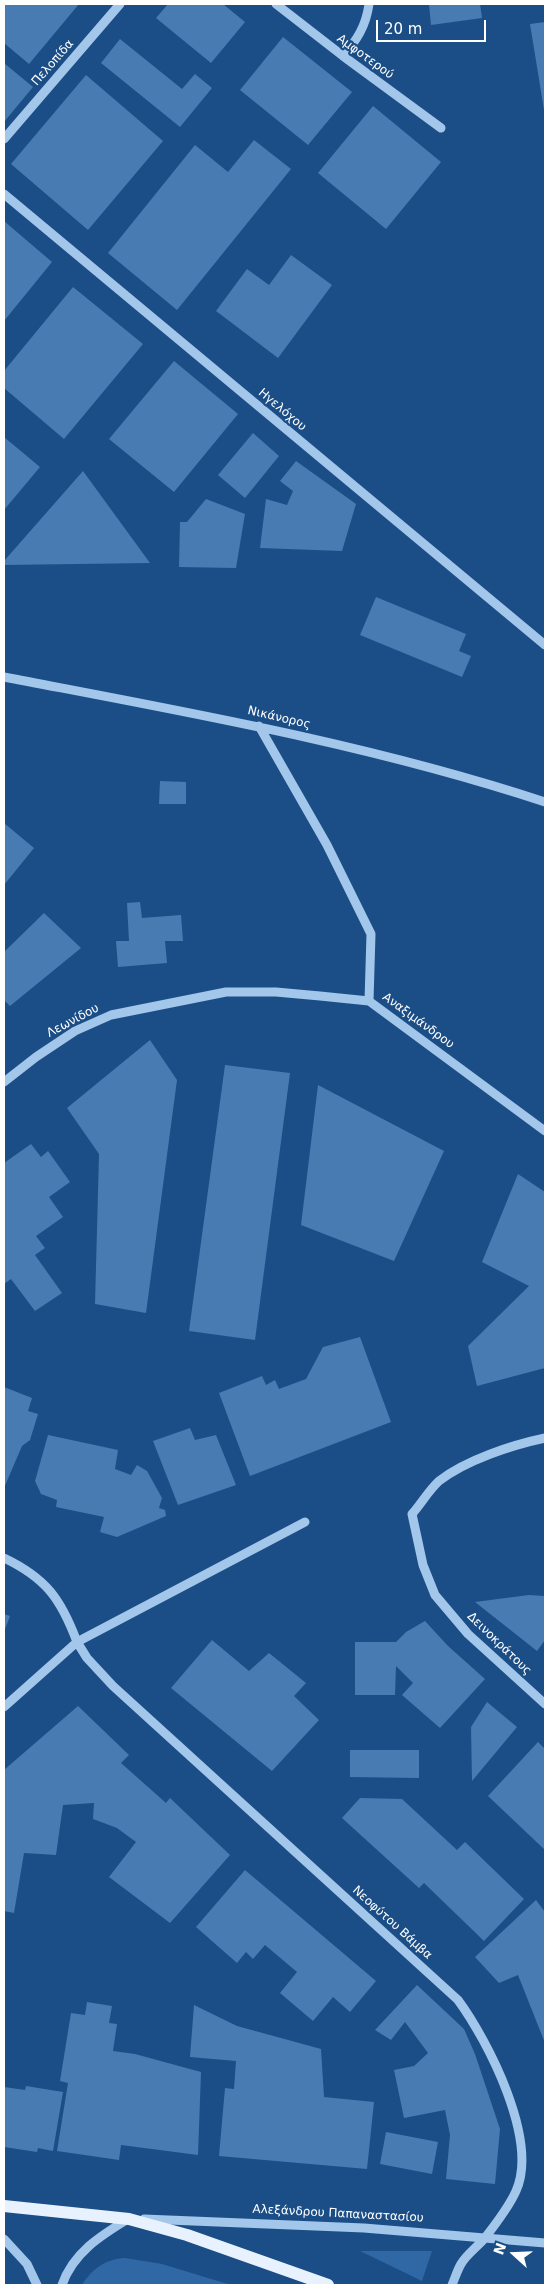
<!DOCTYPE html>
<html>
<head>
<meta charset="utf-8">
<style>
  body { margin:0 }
  #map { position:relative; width:549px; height:2289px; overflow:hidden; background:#1b4e86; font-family:"DejaVu Sans",sans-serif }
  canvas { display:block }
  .frame { position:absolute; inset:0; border:5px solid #fff; pointer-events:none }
  .north { position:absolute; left:489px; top:2229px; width:50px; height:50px; -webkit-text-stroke:4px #1b4e86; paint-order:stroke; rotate:290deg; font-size:14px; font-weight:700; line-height:20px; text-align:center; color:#fff }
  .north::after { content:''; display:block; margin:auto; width:18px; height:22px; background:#fff; clip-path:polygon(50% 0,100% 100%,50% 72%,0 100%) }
  .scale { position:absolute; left:376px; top:20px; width:110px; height:22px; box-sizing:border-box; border:2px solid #fff; border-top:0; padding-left:6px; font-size:15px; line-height:18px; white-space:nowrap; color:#fff; -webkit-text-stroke:4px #1b4e86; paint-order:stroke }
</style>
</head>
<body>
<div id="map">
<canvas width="549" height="2289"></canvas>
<div class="frame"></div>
<div class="north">N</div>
<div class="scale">20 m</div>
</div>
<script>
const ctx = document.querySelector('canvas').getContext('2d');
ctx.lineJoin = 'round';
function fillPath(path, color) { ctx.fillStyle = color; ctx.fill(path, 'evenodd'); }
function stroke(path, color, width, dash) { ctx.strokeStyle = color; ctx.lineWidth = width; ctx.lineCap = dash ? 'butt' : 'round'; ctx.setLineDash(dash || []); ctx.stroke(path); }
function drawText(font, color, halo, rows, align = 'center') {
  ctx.font = font + ' "DejaVu Sans",sans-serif'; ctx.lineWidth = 4.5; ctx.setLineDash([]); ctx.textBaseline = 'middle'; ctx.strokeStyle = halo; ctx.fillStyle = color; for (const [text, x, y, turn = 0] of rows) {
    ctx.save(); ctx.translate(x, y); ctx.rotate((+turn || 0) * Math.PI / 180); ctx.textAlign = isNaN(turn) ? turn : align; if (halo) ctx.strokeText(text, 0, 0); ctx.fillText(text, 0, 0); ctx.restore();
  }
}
const green = new Path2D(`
  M360,2251h72l-10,30z
  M125,2258l37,6 69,21h-149c10,-16 23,-26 43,-27z`);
const building = new Path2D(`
  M4,4h75l-50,60 -25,-21z
  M168,4h55l22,18 -34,41 -55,-45z
  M429,4h51l2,14 -51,7z
  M545,22v87l-1,1 -14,-86z
  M283,37l69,55 -44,53 -68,-55z
  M120,39l62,50 13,-15 17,14 -32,39 -79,-64z
  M4,63l29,24 -29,35z
  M86,75l77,66 -75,89 -77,-66z
  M373,106l68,56 -55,67 -68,-56z
  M254,140l37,29 -114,141 -69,-57 87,-108 33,27z
  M4,221l48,41 -48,59z
  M291,255l41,30 -54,73 -62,-47 31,-42 22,16z
  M73,287l70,57 -79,95 -60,-51v-17z
  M174,361l64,53 -64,78 -65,-53z
  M253,433l26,23 -34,42 -27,-23z
  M4,437l36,30 -36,43z
  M296,461l60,43 -14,47 -82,-3 6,-49 21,6 6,-14 -13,-10z
  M83,471l67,92 -146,2v-4z
  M206,499l39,15 -9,54 -57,-1 1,-45h7z
  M376,597l90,37 -7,17 12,5 -9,21 -102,-42z
  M160,781l26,1v22h-27z
  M4,823l30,25 -30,37z
  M140,902l2,16 39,-3 2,26h-18l2,22 -49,4 -2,-26h13l-2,-38z
  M44,913l37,35 -71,58 -6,-6v-48z
  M150,1040l27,40 -31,233 -51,-9 4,-150 -32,-46z
  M225,1065l65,8 -35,267 -66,-9z
  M318,1085l126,66 -50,110 -93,-36z
  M31,1144l10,13 7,-6 22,31 -21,15 14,20 -27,19 9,12 -10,7 27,38 -27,18 -24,-32 -7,5v-121z
  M518,1174l27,18v176l-68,18 -9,-40 61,-60 -47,-24z
  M360,1337l31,85 -141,54 -31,-83 43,-17 4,9 9,-5 4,9 27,-10 17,-32z
  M4,1387l28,11 -4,13 10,3 -8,26 -8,6 -18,42z
  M190,1428l5,12 21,-5 20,50 -58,20 -25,-64z
  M48,1435l70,15 -3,19 16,6 6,-10 10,6 15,27 -3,10 6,2 1,6 -49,21 -17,-5 4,-15 -48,-10 1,-7 -16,-6 -6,-13z
  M529,1595l16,1v44l-8,11 -62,-49z
  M4,1614l6,2 -6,16z
  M425,1621l23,25 37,33 -45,49 -38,-33 11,-12 -17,-17 -1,29h-40v-53h41l10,-10z
  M212,1640l37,31 20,-18 37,30 -12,13 25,24 -47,51 -101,-83z
  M487,1702l30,25 -45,54 -1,-54z
  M78,1706l51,49 -8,8 45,40 4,-5 60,57 -60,68 -61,-46 27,-35 -19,-14 -24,-9 1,-16 -31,2 -7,50 -32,-2 -10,60 -10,-2v-141z
  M538,1742l7,7v101l-57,-54z
  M350,1750h69v28l-69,-1z
  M360,1798l42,1 55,51 8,-8 59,57 -40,42 -60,-58 -5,5 -77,-70z
  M245,1870l131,111 -26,31 -17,-15 -20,24 -33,-28 17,-21 -32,-27 -12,14 -7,-7 -9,11 -41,-36z
  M536,1900l9,12v131l-27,-68 -19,8 -24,-26z
  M417,1985l47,44 11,25 25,75 -5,55 -49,-5 4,-44 -5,-25 -41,8 -10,-48 20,-4 14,-13 -23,-31 -14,18 -16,-10z
  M87,2002l25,4 -3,17 8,1 -4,27 22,3 66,18 -3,83 -77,-10 -2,15 -62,-9 11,-68 -8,-2 11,-68 14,2z
  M194,2005l43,21 84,23 3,48 50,5 -7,67 -148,-13 6,-68 9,1 2,-28 -46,-4z
  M26,2086l37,6 -10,59 -15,-3 -1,4 -33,-5v-60l21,3z
  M386,2132l52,10 -6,32 -52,-10z`);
const minor = new Path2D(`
  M276,4l67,52 98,72
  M343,56c14,-16 23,-30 26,-52
  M4,139l116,-135
  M4,194l541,451
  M4,677c182,35 365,67 541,125
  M259,726l68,119 44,89 -2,67
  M4,1082l32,-25 39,-26 36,-16 115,-23h50l44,4 49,5 176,130
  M545,1438c-33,7 -79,22 -106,43 -10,9 -18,23 -27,33l11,51 12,30 33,39 77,70
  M305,1522l-228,120 10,16 26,28 345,314c30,41 81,140 58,191 -7,16 -21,34 -32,48 -7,8 -18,16 -23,25 -4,7 -6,14 -9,21
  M4,1558c42,20 57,41 73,84l-73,65
  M144,2219l220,9 181,15
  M4,2239l23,25 10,21
  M62,2285c11,-32 38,-49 66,-66`);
const major = new Path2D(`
  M4,2206l125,13 58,16 141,50`);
const streetNames = [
  ["Αμφοτερού",365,57,36],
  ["Πελοπίδα",53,63,-49],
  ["Ηγελόχου",282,410,40],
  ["Νικάνορος",279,718,13],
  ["Λεωνίδου",73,1021,-28],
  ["Αναξιμάνδρου",418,1021,36],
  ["Δεινοκράτους",499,1644,44],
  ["Νεοφύτου Βάμβα",392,1923,42],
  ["Αλεξάνδρου Παπαναστασίου",338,2214,3]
];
fillPath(green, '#2f68a4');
fillPath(building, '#487bb1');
stroke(minor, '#a3c6eb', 9);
stroke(major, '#e8f2ff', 12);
drawText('12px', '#fff', '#1b4e86', streetNames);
</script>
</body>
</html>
